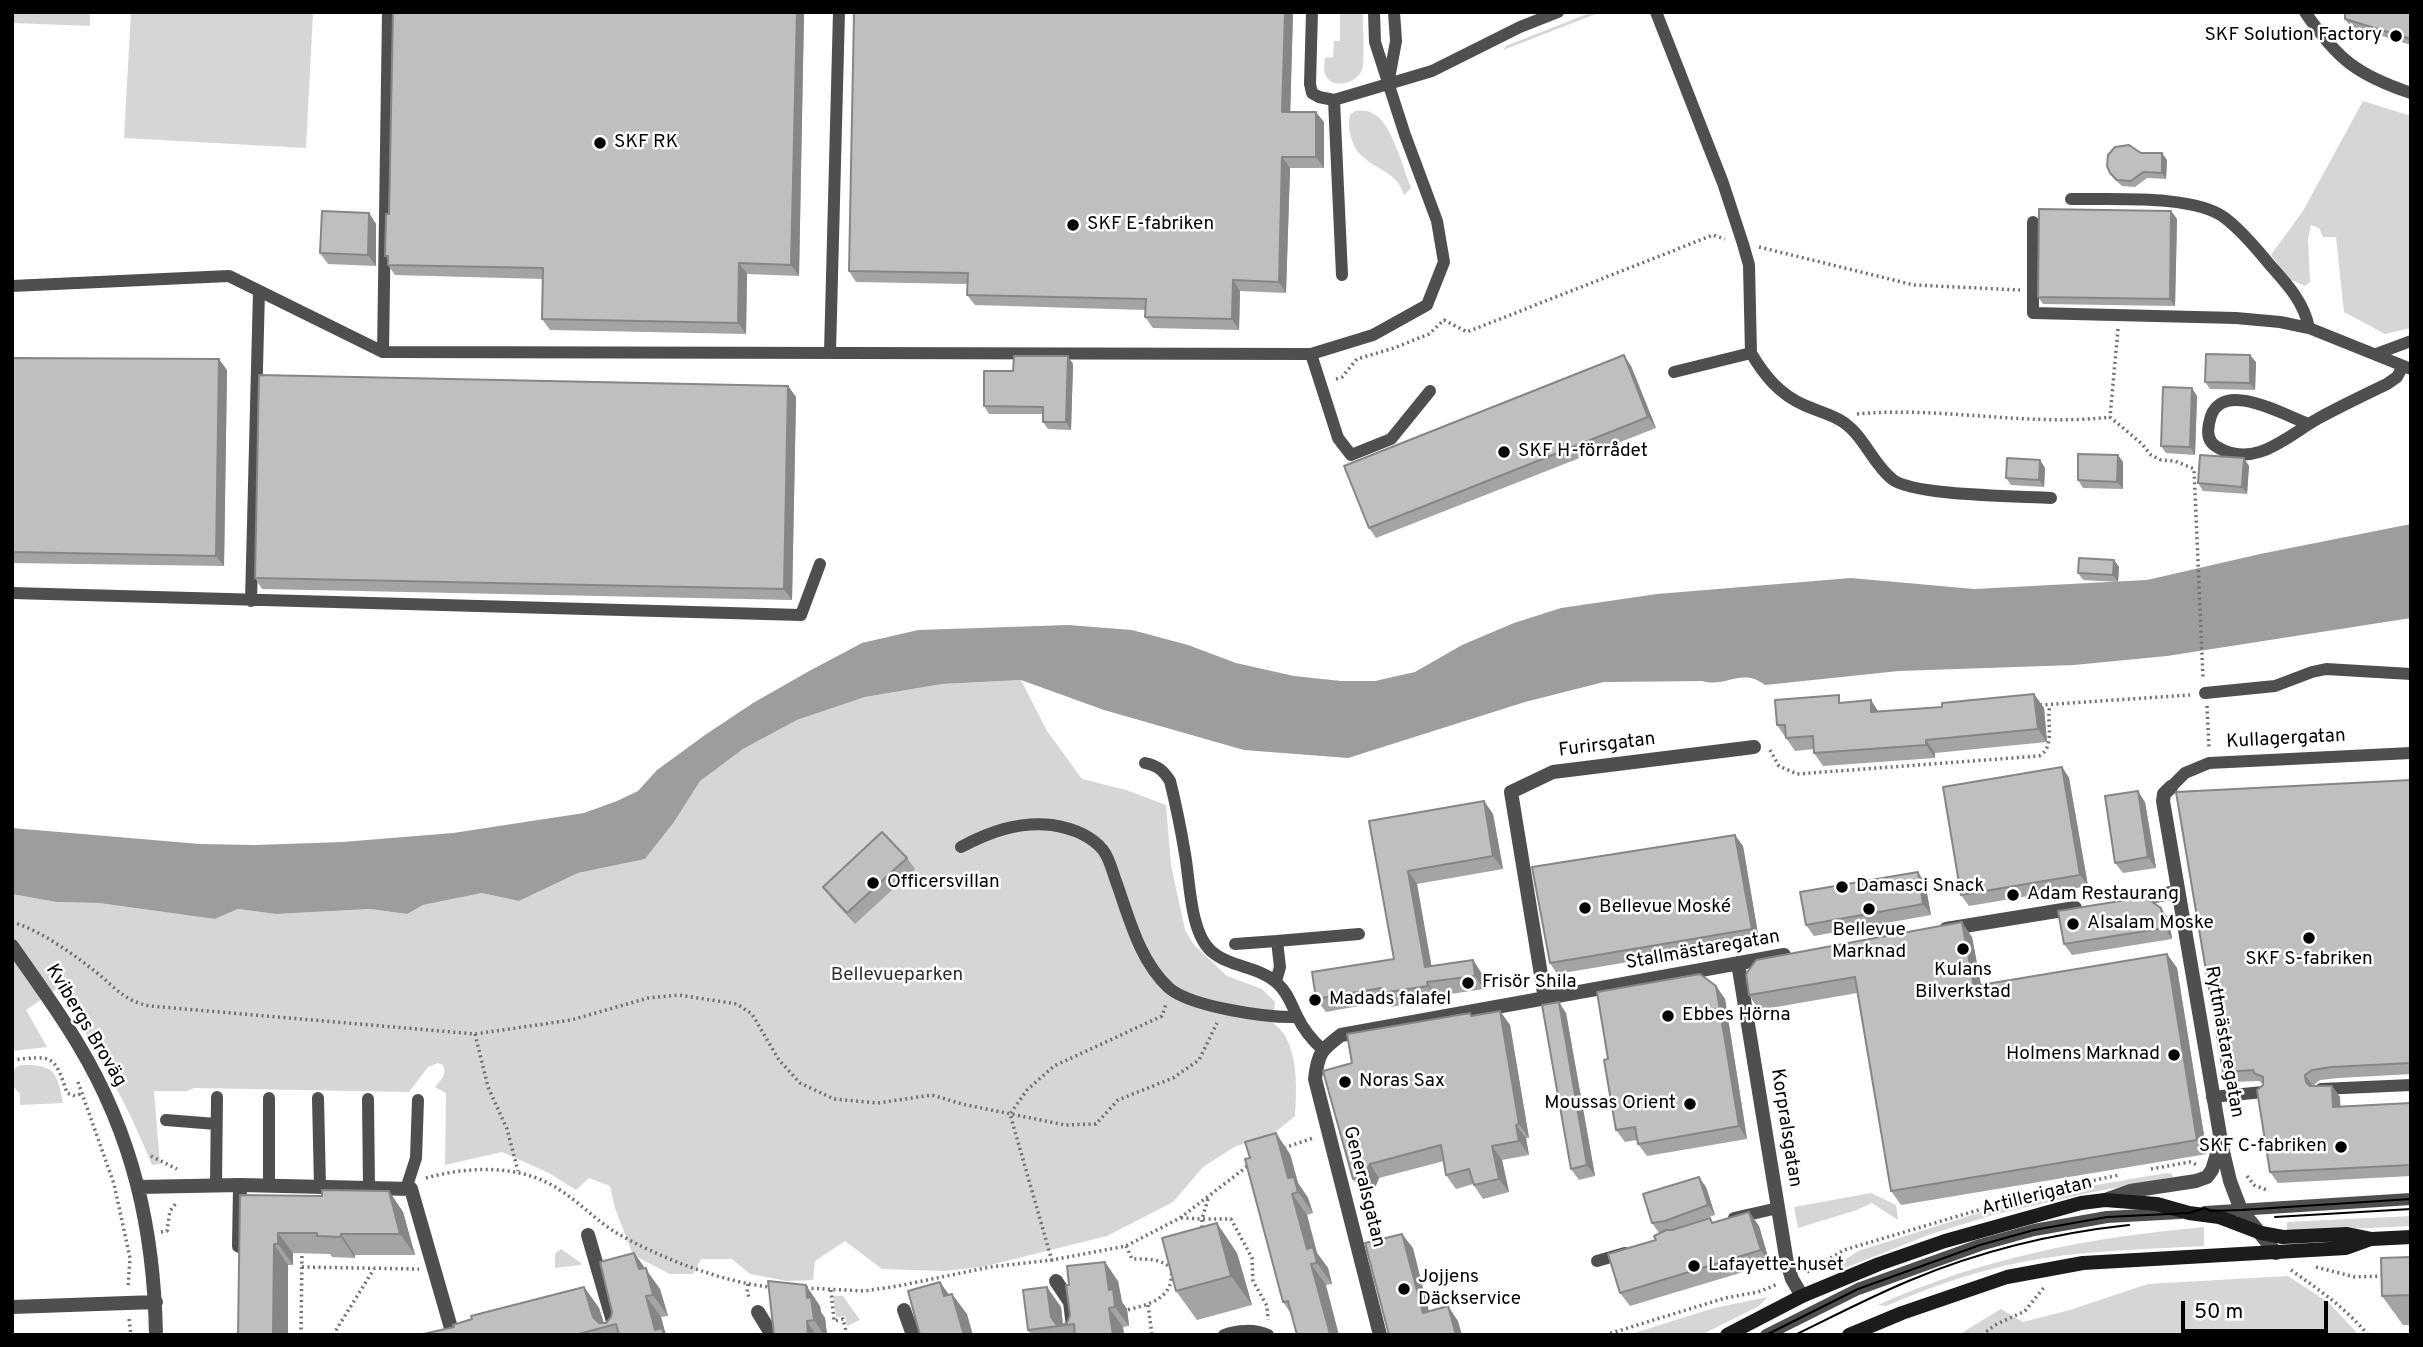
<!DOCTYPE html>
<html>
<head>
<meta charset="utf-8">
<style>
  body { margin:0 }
  #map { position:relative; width:2423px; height:1347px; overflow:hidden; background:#fff; font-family:Overpass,sans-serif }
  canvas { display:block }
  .frame { position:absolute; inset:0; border:14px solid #000; pointer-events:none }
  .scale { position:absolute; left:2181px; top:1301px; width:147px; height:32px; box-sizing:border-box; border:4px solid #000; border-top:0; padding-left:9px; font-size:21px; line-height:24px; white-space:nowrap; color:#000; -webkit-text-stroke:5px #fff; paint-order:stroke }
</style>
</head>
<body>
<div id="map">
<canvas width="2423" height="1347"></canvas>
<div class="frame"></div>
<div class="scale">50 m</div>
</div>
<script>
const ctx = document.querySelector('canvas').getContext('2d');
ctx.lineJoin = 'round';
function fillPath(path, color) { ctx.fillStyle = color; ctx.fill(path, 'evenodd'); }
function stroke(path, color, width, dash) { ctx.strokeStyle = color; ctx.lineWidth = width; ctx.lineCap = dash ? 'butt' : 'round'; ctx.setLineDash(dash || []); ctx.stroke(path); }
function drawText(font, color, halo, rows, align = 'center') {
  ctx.font = font + ' Overpass,sans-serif'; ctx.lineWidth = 5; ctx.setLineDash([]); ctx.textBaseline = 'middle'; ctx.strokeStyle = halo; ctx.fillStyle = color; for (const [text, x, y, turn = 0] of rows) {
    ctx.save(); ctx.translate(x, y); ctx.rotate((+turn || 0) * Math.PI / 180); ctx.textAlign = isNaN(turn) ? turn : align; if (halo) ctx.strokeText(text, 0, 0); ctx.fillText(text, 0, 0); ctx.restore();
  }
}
const green = new Path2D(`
  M12,12h78v14l-78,-3z
  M131,12h182l-7,136 -182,-10z
  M1340,12h23c-1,12 3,52 -2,60 -7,12 -30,18 -36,2 -2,-5 0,-11 0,-16l8,-1 1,-16h6z
  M1592,12h9l-98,38 3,-4z
  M2363,101l48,15v212l-26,6 -41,-22 -8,-75h-13l-4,-9 -8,-3 -3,14 2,43 -5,4 -16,-7 -18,-24 32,-44z
  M1355,111c6,0 12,-1 17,2 20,8 31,56 39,75l-7,7c-8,-30 -46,-26 -53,-58 -2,-8 -3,-14 -1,-22z
  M1021,680l26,51 35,48 44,11 40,15 5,60 14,65 9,15 33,31 35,13 13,13 -2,21c26,18 24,64 22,93l-27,22 -32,8 -33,21 -30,35 -66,34 -125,31 -38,4 -62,-2 -37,-28 -30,20 -2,19 -26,1 -37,-7 -18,-15h-31l-8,15h-23l-37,-19 -18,-47 -5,-22 -21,-8 -13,12 -27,-17 -47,-21 -57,13 1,-72 -11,-6c6,-7 12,-12 8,-22l-5,-2 -10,4 -19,25 -215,-4 -7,3h-33l6,73 -8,1c-25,-63 -59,-120 -94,-177l-32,22 21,37 -35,4v-157l44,8 43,1 116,16 23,-10 38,5 94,-5 37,5 16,-9 59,-12 37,8 59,-28 67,-14 29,-37 25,-41 44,-32 54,-29 68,-23 77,-13z
  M21,1065c34,-1 36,7 42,38l-43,2v-11l-8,-9c0,-9 -1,-17 9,-20z
  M2167,1173l5,1 1,3 -85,16 -95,22 -62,19 -91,36h-10l28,-19 158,-50 27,-7z
  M1871,1193l25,12 2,15 -26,-17 -15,7 -59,18 -4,-21z
  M2411,1216v10l-124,6v-10z
  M2204,1227v19c-53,3 -107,4 -159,12 -55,8 -108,26 -159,48l-8,-1c107,-48 209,-67 326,-78z
  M561,1249l20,14v2l-26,3v-14z
  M2288,1276l41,27 30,32h-401l43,-26 22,13 47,-12 78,-26z
  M833,1296h10l17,24 -13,6 -2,-10 -9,1z
  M1768,1297l-9,9 -58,29h-73l86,-27z`);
const water = new Path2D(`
  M2411,524v94l-244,38 -93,9 -175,6 -134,14c-24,-18 -38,3 -63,-4l-98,1 -79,20 -177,56 -104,-8 -140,-40 -83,-30 -79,4 -77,13 -68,23 -54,29 -43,32 -26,41 -29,37 -67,14 -59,28 -37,-8 -59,12 -16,9 -37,-5 -94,5 -38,-5 -23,10 -116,-16 -43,-1 -44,-8v-66l188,16 55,1 87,-3 111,-9 131,-20 33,-12 21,-10 19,-21 48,-35 48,-32 58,-33 51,-27 56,-13 150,-5 64,5 56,15 48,18 58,13 47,5h34l40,-9 47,-27 52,-22 47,-15 96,-14 194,-16 123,11 173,-9 113,-26z`);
const path = new Path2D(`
  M1759,247l155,38 106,5
  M2118,329l-8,88 32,27 9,11 10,5 14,1 19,8 9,209
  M1336,379l6,-2 15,-18 37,-11 35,-14 15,-14 23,12 246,-97 12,4
  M1857,414c83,-8 171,13 253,3
  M2040,705l150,-10
  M2207,706l2,41
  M1770,750l9,16 18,8 242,-18c17,-9 7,-33 11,-51
  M12,922c28,8 61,32 84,50 20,16 28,29 54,34l325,28 96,-14 77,-22 31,-3 58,9 15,10 27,46 21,23 34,16 44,4 54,-8 30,9 103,21 31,-1 22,-24 55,-22 26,-18 18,-37
  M475,1034l13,53 19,42 11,42
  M12,1060c40,-4 42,-7 55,33l8,3 8,-3
  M78,1082l36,102 16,74 -2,29
  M1284,1148l29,-10
  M151,1156l26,13
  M2151,1169l39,-7 7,3
  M2247,1176l7,9 15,6
  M426,1178c43,-12 96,-14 134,12 20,13 36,30 55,42 42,25 107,50 155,55
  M1208,1199l-6,20h29l21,39 1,23 14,25 1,14
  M1181,1218l21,1v13
  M161,1232l6,-1 3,-20 7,-9
  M1126,1246l6,13c15,0 27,-1 39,9 4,30 -20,36 -44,42
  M1052,1261l-42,-147 17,-24 27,-24 108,-50 4,-12
  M302,1267l117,2
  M2316,1267l39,10 29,-1
  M2291,1270c28,20 55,38 77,65
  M1807,1272l37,-22 195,-58 80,-17
  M748,1284l-1,9 3,6
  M806,1288l58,3 34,-5 92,-19 62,-7 74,-14 54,-28 69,-53
  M831,1290l3,31 9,-2 4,16
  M1148,1305l4,30
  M129,1319l2,16
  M301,1335l1,-86
  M333,1335l41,-66
  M1605,1335l120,-37 33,-6 20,-8
  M1982,1335l13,-10 30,-14 20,-25`);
const lane = new Path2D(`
  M1312,12l-2,72 2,9 7,4 15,3 98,-29 88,-44 38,-15
  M1656,12l67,171 20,61 6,21 2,88 -77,19
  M2305,12c32,47 52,63 106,81
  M1389,79l7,-38 -2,-29
  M1334,100l8,175
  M2071,199c39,1 123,-5 154,19 17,13 32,31 45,47 17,19 34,37 39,63
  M2033,222v91l203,5 44,4 29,6 102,41
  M12,286l217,-10 154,76 928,2 62,-19 54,-30 17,-43 -7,-41 -32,-86 -30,-93 -1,-30
  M383,352l5,-340
  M830,352l9,-340
  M1751,353c13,22 28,41 53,52 11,5 23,8 34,14 25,13 33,43 54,60 20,17 128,17 159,19
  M1311,354l27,84 13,17 40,-16 39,-48
  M2376,354l35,-13
  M2309,424c-26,-9 -93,-49 -100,0 -2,9 -1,18 8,23 38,23 71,-12 102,-29 22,-12 45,-23 68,-34l10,-7 6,-11
  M12,593l789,22 19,-51
  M251,601l8,-310
  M2205,693l70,-7 37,-14 14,-3 85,5
  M1145,763c13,3 18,7 25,18 6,24 11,49 15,73 5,28 5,78 26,97 19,17 49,15 67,33 10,9 13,20 19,32 6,13 15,24 26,34
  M2171,787l14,-14 24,-10 202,-10
  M961,847c28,-15 58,-26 91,-22 19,3 38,9 51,25 7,9 10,24 14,34 13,37 23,77 52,104 22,19 99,30 128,29
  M1235,944l42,-3
  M1276,981l4,-14 -3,-26 82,-7
  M2321,1089l90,-4
  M2212,1097l51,-5
  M318,1098l2,89
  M368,1099l1,89
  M166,1120l50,4
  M216,1185l1,-88
  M269,1186v-88
  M406,1189l10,-31 2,-58
  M2205,1212l206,-13
  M1734,1218l44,-10
  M1597,1261l28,-8
  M1224,1335c13,-5 31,-6 44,0
  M1766,1335l92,-46 122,-44 54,-15 73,-13 73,-4`);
const street = new Path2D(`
  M2129,900l49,-8
  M1946,929l129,-21
  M12,946c22,32 46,64 66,98 55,91 76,185 78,291
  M1738,963l49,300 5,16 10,17
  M1545,999l-34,-207 42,-20 201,-25
  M2221,1143l9,38 11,29 35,43
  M139,1187l101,-2 171,4 42,146
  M2105,1200l25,-9 66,-10 11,-4 5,-7 9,-29 -58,-340 1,-7 7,-7
  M588,1235l29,100
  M239,1246l1,-61
  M1056,1281l14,21 4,33
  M12,1307l144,-5
  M904,1310l9,25
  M758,1312l14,23
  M1380,1335l-65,-256c3,-26 6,-29 26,-44l443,-80`);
const secondary = new Path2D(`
  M1727,1335l75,-39 77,-32 66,-23 136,-38 24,-3 52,4 32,9 30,4 42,16 22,4 64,-3 25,5 39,-2
  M1849,1335l53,-22 105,-36 76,-14 263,-15 25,-9`);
const tram = new Path2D(`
  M2275,1217l136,-8
  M1766,1335l92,-46 122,-44 54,-15 73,-13 82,-4 16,-5 5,3 31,-1 170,-11
  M1795,1335c39,-19 77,-39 116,-55 69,-29 144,-47 218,-55`);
const wall = new Path2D(`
  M804,12l-5,264 -52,-2 -1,60 -196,-4 -8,-11 1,-40 -148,-4 -7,-10v-6l-3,-3 4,-42z
  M854,12h439l-3,100 34,10v46h-34l-4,125 -46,-2 -1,39 -86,-2 -8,-11v-7l-170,-5 -8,-10v-11l-111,-2 -7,-11z
  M2411,12v33l-61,-19 -5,-7z
  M2141,153l26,7 -1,19 -19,-1 -12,9 -13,-1 -8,-7 -4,-6z
  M2171,211l6,8 -2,87 -132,-2 -5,-7z
  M369,213l7,11v42l-48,-2 -8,-11z
  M12,358l215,12 -3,196 -212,-3z
  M2256,362l-1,28 -45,-1 -5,-7z
  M1073,364l-2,66 -23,-1 -5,-7v-8h-54l-5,-8 29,-35z
  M1631,366l25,62 -280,110 -7,-10z
  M788,386l8,11 -4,203 -530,-11 -7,-11z
  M2197,396l-2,59 -29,-2 -5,-7z
  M2040,460l5,8 -1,19 -33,-2 -5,-7z
  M2123,462v27l-40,-1 -5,-8z
  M2249,466l-2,28 -44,-3 -5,-8z
  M2114,560l5,7 -1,15 -35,-2 -5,-7z
  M2034,694l10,14 3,34 -112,11v5l-112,8 -9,-13v-4l-19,2 -18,-26 67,-23 34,9 64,-4z
  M2062,767l7,11 19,108 -119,20 -8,-11z
  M2411,780v294l-72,4 -19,2 -7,6h19l8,11v9l71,-3v73l-133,7 -8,-11 -7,-88 -4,-3 -28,1 -8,-10z
  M1484,801l9,13 10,55 -86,15 14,82 42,-6 9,14 2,15 -47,7v3l-46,8 -4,-6 -61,11 -10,-13 78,-40 -25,-138z
  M2145,802l11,66 -33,5 -8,-10z
  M1743,846l16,94 -202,34 -7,-11z
  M907,858l8,11 -60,55 -24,-26 -8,-11z
  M1925,883l6,32 -117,21 -8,-11z
  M2169,919l3,20 -100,16 -8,-11z
  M1972,937l9,48 186,-31 10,14 30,186 -306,51 -10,-14 -34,-198 -98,17 -10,-15z
  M1716,986l9,13 22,140 -100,17 -9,-12 -1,-4 -12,2 -9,-12 -8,-71z
  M1500,1011l10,14 19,113h-3l3,17 -27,5 7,32 -26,7 -10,-15 -17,5 -10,-14 -2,-14 -65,17 -5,12 -11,3 -10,-14 -1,-116 120,-47z
  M1566,1013l29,163 -16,4 -8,-11z
  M1290,1154l8,29 10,15 5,15 -6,2 10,38 11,15 4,16 -6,1 -34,30 -9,-13z
  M1706,1187l9,28 -31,11 29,-3 36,-11 10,14 11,38 -140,42 -10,-13 41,-60h-2l-7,-10z
  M389,1191l14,21 12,43h-60v3l-23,-1 -2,-3 -37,-1v12h-5v70h-50l2,-140 82,1z
  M634,1253l26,36 8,27 -7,1 4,15 2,3h-248l35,-8 130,-40 15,21 5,15h2l5,-6z
  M1237,1253l15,52 -55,15 -21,-29z
  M2411,1257v68h-8l-21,-29z
  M1118,1281l4,21 5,7 2,17 -6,1 1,8h-93l-3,-5 33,-23 2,17 4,-1z
  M820,1306l1,6 4,6 2,17h-53z`);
const shadedWall = new Path2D(`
  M797,12h7l-5,264 -8,-11z
  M1285,12h8l-3,110 -8,-10z
  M1316,112l8,10v46l-8,-11z
  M2162,153l5,7 -1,19 -4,-6z
  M1282,157l8,11 -4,125 -7,-11z
  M2171,211l6,8 -2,87 -5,-7z
  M369,213l7,11v42l-8,-11z
  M739,263l8,11 -1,60 -8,-11z
  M1233,280l7,11 -1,39 -7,-11z
  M1624,355l7,11 25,62 -8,-11z
  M2250,355l6,7 -1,28 -5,-7z
  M1068,356l5,8 -2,66 -5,-8z
  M219,359l8,11 -3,196 -8,-10z
  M788,386l8,11 -4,203 -8,-11z
  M2192,388l5,8 -2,59 -5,-8z
  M2118,455l5,7v27l-6,-7z
  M2244,458l5,8 -2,28 -5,-7z
  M2040,460l5,8 -1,19 -5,-7z
  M2114,560l5,7 -1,15 -5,-7z
  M2034,694l10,14 3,34 -9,-13z
  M1871,700l9,14 -9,-2z
  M1926,740l9,13v5l-9,-13z
  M2062,767l7,11 19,108 -8,-11z
  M2138,791l7,11 11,66 -8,-11z
  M1484,801l9,13 10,55 -10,-13z
  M1735,835l8,11 16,94 -7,-11z
  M1408,871l9,13 17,96 -9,-13z
  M1918,872l7,11 6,32 -8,-11z
  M2161,908l8,11 3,20 -8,-11z
  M1962,922l10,15 12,64 -10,-15z
  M2167,954l10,14 30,186 -10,-14z
  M1473,960l9,14 2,15 -9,-13z
  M1427,982l10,14v3l-9,-13z
  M1716,986l9,13 22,140 -8,-13z
  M1559,1002l7,11 29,163 -8,-11z
  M1500,1011l10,14 19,113 -10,-14z
  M2305,1075l8,11v7l-7,-11z
  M2332,1086l8,11 1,20 -8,-10z
  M1516,1125l10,13 3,17 -10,-14z
  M1276,1133l14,21 8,29 10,15 5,15 -25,-35z
  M1492,1146l10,14 7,32 -10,-13z
  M1370,1164l9,14 -5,12 -10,-14z
  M1699,1177l7,10 9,28 -7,-10z
  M389,1191l14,21 12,43 -15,-21z
  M1292,1194l15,21 10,38 11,15 4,16 -25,-35z
  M1749,1212l10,14 11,38 -9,-14z
  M1217,1223l20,30 15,52 -21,-29z
  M278,1233l15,20v12l-15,-21z
  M341,1234l14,21v3l-14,-21z
  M1402,1234l11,14 20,79 -10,-14z
  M274,1244l14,21v70h-15z
  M634,1253l26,36 8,27 -15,-21 -14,-26z
  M1105,1262l13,19 4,21 5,7 2,17 -14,-19 -6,-17z
  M1311,1264l15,21 13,50h-8z
  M940,1282l15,21 -3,-9 15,20 6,21h-9l-20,-39z
  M806,1285l14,21 1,6 4,6 2,17h-3l-10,-15 -7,-22z
  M584,1287l15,21 6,19 -4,1 -8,-11z
  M1047,1287l14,20 2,18 -6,1 -6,-9z
  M646,1296l15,21 4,15 2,3h-9l-3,-5z
  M1448,1306l10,15 4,14h-6z
  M1109,1308l14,19 1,8h-11z
  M807,1321l9,14h-8z`);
const building = new Path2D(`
  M393,12h404l-6,253 -52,-2 -1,60 -196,-4 1,-51 -155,-3v-9h-3l1,-42h3z
  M854,12h431l-3,100h34v45h-34l-3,125 -46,-2 -1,39 -87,-2 1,-18 -179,-4 1,-22 -119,-2z
  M2345,12h66v27l-66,-20z
  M2129,145l12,8h21v20l-19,-1 -12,9 -14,-1 -7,-7 -3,-7 1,-11 7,-8z
  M2039,209l132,2 -1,88 -132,-2z
  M322,211l47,2 -1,42 -48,-2z
  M2206,354l44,1v28l-45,-1z
  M1624,355l24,62 -279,111 -25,-62z
  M1014,356h54l-2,66h-23v-15l-59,-1v-35h29z
  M12,358l207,1 -3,197 -204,-4z
  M259,375l529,11 -4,203 -529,-11z
  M2163,387l29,1 -2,59 -29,-1z
  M2078,454l40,1 -1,27 -39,-2z
  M2200,455l44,3 -2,29 -44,-4z
  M2007,458l33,2 -1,20 -33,-2z
  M2079,558l35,2 -1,15 -35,-2z
  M2034,694l4,35 -112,11v5l-112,8 -1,-17 -27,2 -1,-13h-8l-2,-25 64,-5v8l32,-3v12l71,-5v-4z
  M2062,767l18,108 -119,20 -18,-108z
  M2411,780v283l-80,4 -19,3 -7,5 1,7 4,4h22l1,21 78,-4v62l-141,7 -13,-82 6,-5v-8l-9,-4 -1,-3 -30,2 -47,-280z
  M2138,791l10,66 -33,6 -10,-67z
  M1484,801l9,55 -85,15 17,96 48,-7 2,16 -48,6 1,4 -46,7 -1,-5 -65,11 -4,-27 82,-13 -25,-138z
  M882,832l25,26 -60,55 -24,-26z
  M1735,835l17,94 -202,34 -18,-96z
  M1918,872l5,32 -117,21 -6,-33z
  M2145,897l16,11 3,20 -100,16 -6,-33z
  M1962,922l12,64 193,-32 30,186 -306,51 -36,-214 -106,18 -3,-21 10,-14z
  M1700,974l16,12 23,140 -101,18 -3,-17 -19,3 -12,-70 4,-1 -11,-67z
  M1559,1002l28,163 -16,4 -29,-164z
  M1500,1011l19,113 -3,1 3,16 -27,5 7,33 -25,6 -5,-16 -23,6 -5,-30 -71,19 -6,12 -11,3 -30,-108 29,-8 -5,-29 123,-21 1,3z
  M1276,1133l12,45 6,-1 4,15 -6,2 15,55 6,-2 4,16 -6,1 19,70 4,-1 1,2h-38l-9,-34 -5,1 -38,-143 5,-1 -5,-16z
  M1699,1177l9,28 -43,16 -13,2 -9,-29z
  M322,1190l67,1 11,43h-59v3l-24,-1v-3h-39v11h-4l-1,91h-35l2,-140 82,1z
  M1749,1212l12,38 -141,43 -12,-39 48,-14 -2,-4 12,-6h6l38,-12 2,5z
  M1217,1223l14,53 -55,15 -14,-53z
  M1402,1234l21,79 25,-7 8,29h-67l-24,-92z
  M634,1253l5,16 7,-1 7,27 -7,1 9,34 7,-2 2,7h-45l-3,-11 -41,11h-156l35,-8 -1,-2 19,-6 -1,-3 113,-29 9,30 6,6h7l5,-6 1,-5 -12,-50z
  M2411,1257v38l-29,1 -1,-38z
  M1105,1262l4,28 4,-1 2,18 -6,1 4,27h-38l-1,-11 -46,6 -5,-40 24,-3 4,30 5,7 6,1 5,-2 3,-8 -4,-30h3l-2,-19z
  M768,1281l38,4 1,13 4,-1 3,23 -7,1 1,14h-34z
  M940,1282l4,14 8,-2 12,41h-44l-12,-44z`);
const markers = [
  [2396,36,7,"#000"],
  [600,143,7,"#000"],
  [1073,225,7,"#000"],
  [1504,452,7,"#000"],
  [873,883,7,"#000"],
  [1842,887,7,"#000"],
  [2013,895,7,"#000"],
  [1585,908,7,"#000"],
  [1869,909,7,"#000"],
  [2073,924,7,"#000"],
  [2309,938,7,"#000"],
  [1963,949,7,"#000"],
  [1468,983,7,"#000"],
  [1315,1000,7,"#000"],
  [1668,1016,7,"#000"],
  [2174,1055,7,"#000"],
  [1345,1082,7,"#000"],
  [1690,1104,7,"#000"],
  [2341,1147,7,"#000"],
  [1694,1266,7,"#000"],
  [1404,1289,7,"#000"]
];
const poiNames = [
  ["SKF Solution Factory",2382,36,"right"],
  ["SKF RK",614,143],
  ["SKF E-fabriken",1087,225],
  ["SKF H-förrådet",1518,452],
  ["Officersvillan",887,883],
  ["Damasci Snack",1856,887],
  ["Adam Restaurang",2027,895],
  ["Bellevue Moské",1599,908],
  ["Alsalam Moske",2087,924],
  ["Bellevue",1869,931,"center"],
  ["Marknad",1869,953,"center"],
  ["SKF S-fabriken",2309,960,"center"],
  ["Kulans",1963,971,"center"],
  ["Bilverkstad",1963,993,"center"],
  ["Frisör Shila",1482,983],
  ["Madads falafel",1329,1000],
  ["Ebbes Hörna",1682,1016],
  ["Holmens Marknad",2160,1055,"right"],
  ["Noras Sax",1359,1082],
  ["Moussas Orient",1676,1104,"right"],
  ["SKF C-fabriken",2327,1147,"right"],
  ["Lafayette-huset",1708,1266],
  ["Jojjens",1418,1278],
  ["Däckservice",1418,1300]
];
const streetNames = [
  ["Kullagergatan",2286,740,-3],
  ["Furirsgatan",1607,746,-7],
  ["Stallmästaregatan",1703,951,-10],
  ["Kvibergs Broväg",85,1026,59],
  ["Ryttmästaregatan",2223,1042,80],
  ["Korpralsgatan",1785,1128,81],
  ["Generalsgatan",1363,1187,76],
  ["Artillerigatan",2037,1197,-14]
];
const parkNames = [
  ["Bellevueparken",897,976]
];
fillPath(green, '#d6d6d6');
fillPath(water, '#9d9d9d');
stroke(path, '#717171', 3.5, [2, 3.5]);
stroke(lane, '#4f4f4f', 12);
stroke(street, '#4f4f4f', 14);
stroke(secondary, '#1c1c1c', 14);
stroke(tram, '#000', 2);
fillPath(wall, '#a4a4a4');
fillPath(shadedWall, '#868686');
fillPath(building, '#bfbfbf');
stroke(building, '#868686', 2);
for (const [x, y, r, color] of markers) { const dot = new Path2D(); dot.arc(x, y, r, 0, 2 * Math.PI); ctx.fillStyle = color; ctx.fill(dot); stroke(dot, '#fff', 2.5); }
drawText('19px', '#000', '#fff', poiNames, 'left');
drawText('19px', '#000', '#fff', streetNames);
drawText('19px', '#2d2d2d', '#fff', parkNames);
</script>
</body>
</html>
